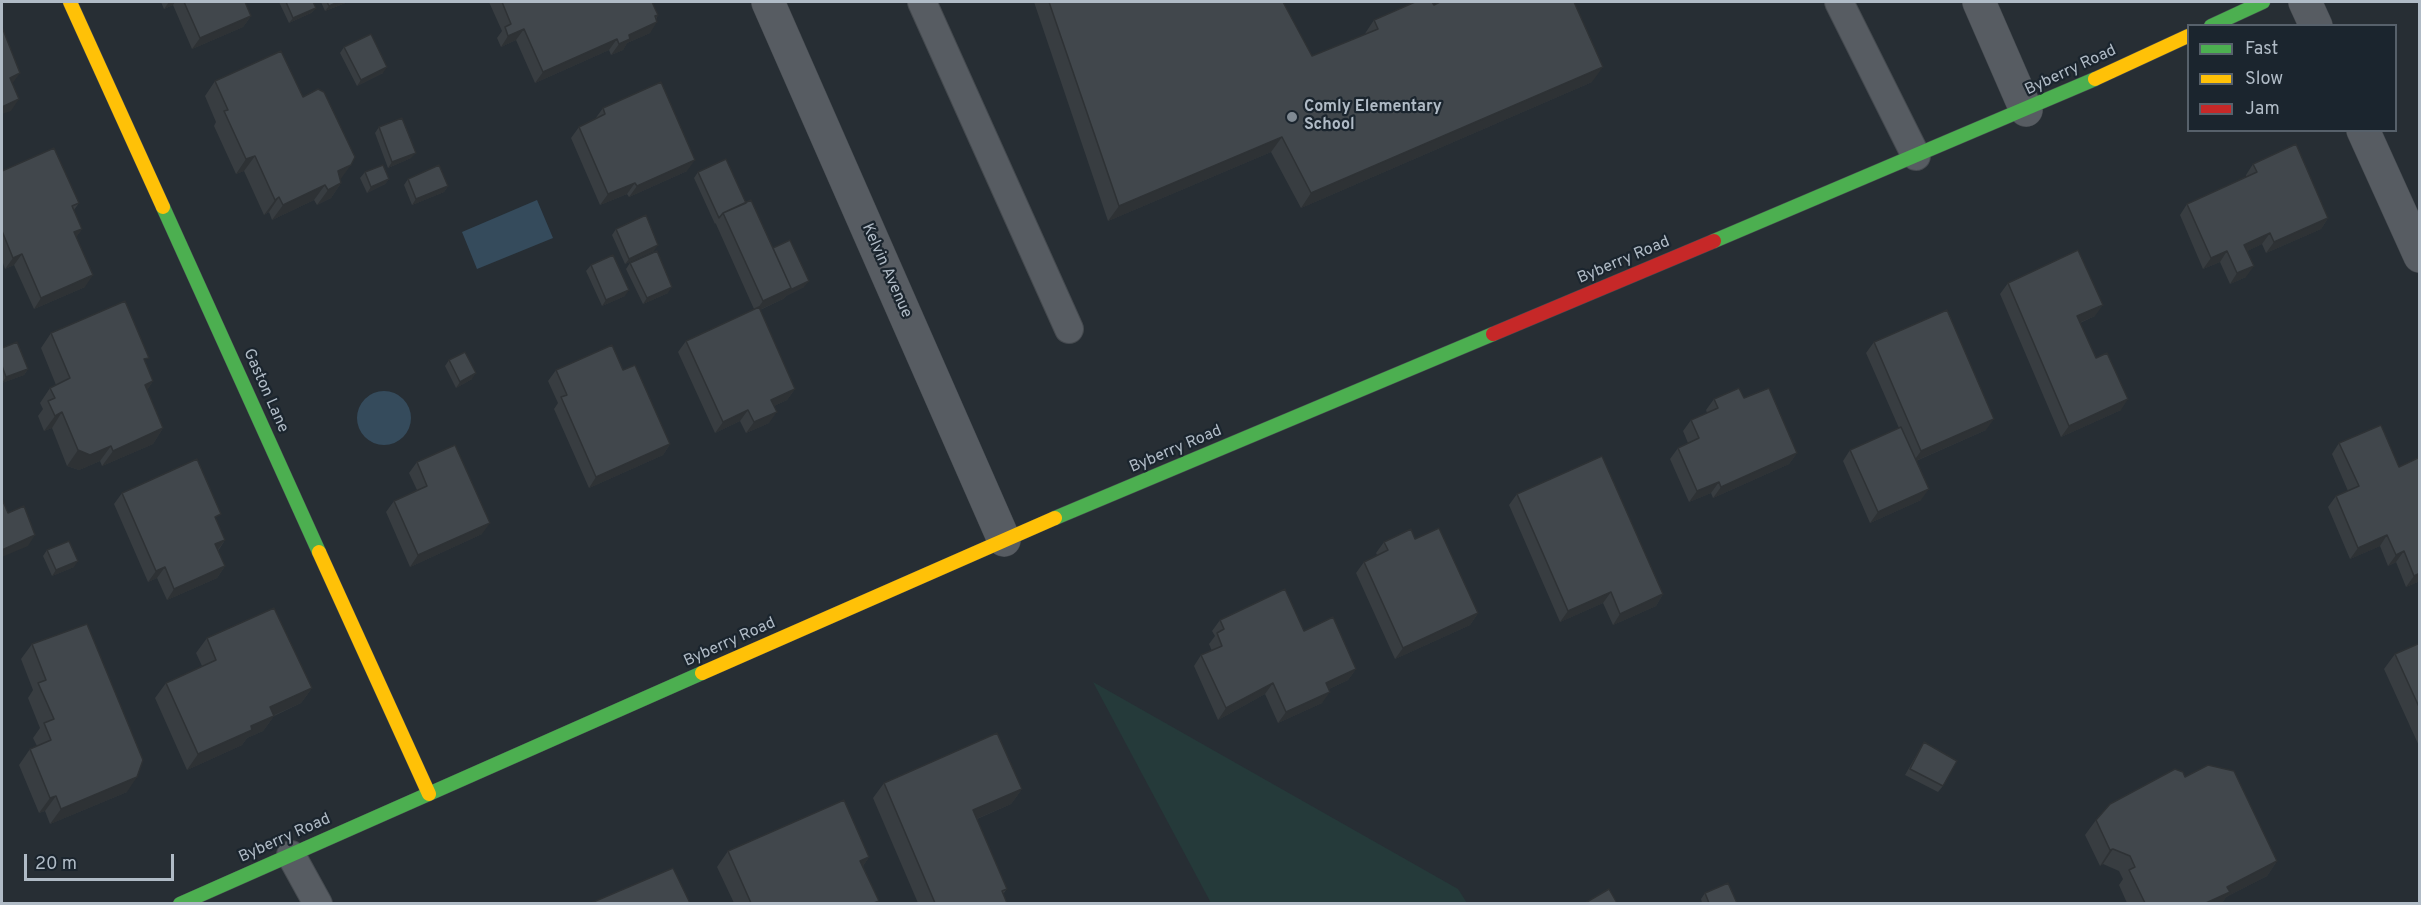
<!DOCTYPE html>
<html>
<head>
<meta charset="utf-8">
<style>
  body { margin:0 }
  #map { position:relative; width:2421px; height:905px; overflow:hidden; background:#272e34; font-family:Overpass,sans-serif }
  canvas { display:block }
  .frame { position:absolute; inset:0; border:3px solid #b0bbc6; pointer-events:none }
  .legend { position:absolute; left:2187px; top:24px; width:210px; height:108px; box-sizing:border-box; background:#1b252e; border:2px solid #57616b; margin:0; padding:8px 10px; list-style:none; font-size:18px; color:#b0bbc6 }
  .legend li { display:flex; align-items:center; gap:12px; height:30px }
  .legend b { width:30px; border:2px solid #57616b }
  .scale { position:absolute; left:24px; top:854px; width:150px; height:27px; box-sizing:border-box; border:3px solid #b0bbc6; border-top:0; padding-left:8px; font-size:18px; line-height:21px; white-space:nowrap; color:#b0bbc6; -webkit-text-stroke:4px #1b252e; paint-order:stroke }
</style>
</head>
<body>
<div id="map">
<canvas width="2421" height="905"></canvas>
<div class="frame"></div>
<ul class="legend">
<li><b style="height:8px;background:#4caf50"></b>Fast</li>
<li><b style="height:8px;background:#ffc107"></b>Slow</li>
<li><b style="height:8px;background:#c62828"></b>Jam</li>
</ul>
<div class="scale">20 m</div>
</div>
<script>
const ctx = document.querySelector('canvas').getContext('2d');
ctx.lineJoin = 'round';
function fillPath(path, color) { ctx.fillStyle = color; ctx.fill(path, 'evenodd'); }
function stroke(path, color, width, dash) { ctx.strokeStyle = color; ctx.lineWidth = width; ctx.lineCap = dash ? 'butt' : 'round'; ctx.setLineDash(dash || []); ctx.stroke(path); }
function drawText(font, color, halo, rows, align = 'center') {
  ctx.font = font + ' Overpass,sans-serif'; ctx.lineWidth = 4.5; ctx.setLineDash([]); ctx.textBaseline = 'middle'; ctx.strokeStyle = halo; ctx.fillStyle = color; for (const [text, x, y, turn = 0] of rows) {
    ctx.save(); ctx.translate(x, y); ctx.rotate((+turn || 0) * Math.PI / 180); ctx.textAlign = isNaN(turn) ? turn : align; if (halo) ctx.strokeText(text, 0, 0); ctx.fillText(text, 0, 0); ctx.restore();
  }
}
const green = new Path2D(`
  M1093,682l365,207 9,14h-256z`);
const water = new Path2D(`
  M537,200l16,38 -76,31 -15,-37z
  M357 418a27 27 0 1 1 54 0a27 27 0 1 1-54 0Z`);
const lane = new Path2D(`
  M922,2l147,327
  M1839,2l77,154
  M291,855l27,49`);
const street = new Path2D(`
  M768,2l236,538
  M1979,2l47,108
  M2305,2l11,24
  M2363,130l57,126`);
const fast = new Path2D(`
  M2211,26l52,-24
  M163,207l156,345
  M1714,241l381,-162
  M1055,518l438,-184
  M180,904l522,-231`);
const slow = new Path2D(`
  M70,2l93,205
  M2095,79l93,-43
  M319,552l110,242
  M702,673l353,-155`);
const jam = new Path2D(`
  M1493,334l221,-93`);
const wall = new Path2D(`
  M161,2h84l6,14 -8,11 -51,22 -19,-44 -9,4z
  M279,2h34l3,6 -5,5 -22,10z
  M321,2h27l-23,9z
  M489,2h163l6,13 -8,18 -23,10 -4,7 -12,5 -2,-5 -74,33 -19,-43 -15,7 -4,-9 5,-7z
  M1034,2h249l29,54 52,-21 10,-15 60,-15 158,77 -291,126 -30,-56 -163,69z
  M344,47l39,26 -26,13 -17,-33z
  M215,81l125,99 1,3 -10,15 -14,7 -3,-5 -42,20 -3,-8 -5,3 -20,-44 -8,3 -22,-48 2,-4 -11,-26z
  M603,108l84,63 -58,26 -2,-3 -27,11 -29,-67 8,-11 16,-8z
  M379,127l32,31 -23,10 -13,-35z
  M2253,164l75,54 -7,11 -55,24 -4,-9 -15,7 -1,26 -16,7 -10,-22 -17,7 -23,-54 7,-11 59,-27v-2z
  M2,171l77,32 -5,7 8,19 -6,8 9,50 -51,22 -20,-44 -9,4 -3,-9z
  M365,172l24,7 -4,5 -18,9 -7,-15z
  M698,172l48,31 27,45 31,39 -18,9 -3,3 -23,11 35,79 -8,11 -13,6 -5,17 -23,10 -6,-12 -25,12 -37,-81 8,-11 68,-32 -38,-85v-1l-1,1 -21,-46z
  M408,179l40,7 -4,6 -32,13 -8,-20z
  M616,229l38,22 -29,13 -13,-29z
  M630,263l38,30 -25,11 -17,-35z
  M591,265l34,31 -23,10 -16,-35z
  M2008,283l87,33 -15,7 41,87 -60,27 -61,-143z
  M51,333l94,29 8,19 -6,9 16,38 -10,16 -51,22 -2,-5 -21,9 -12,-4 -15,-38 -8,3 -6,-15 5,-7 -3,-6 10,-15 6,-3 -15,-37z
  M1874,342l112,88 -70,31 5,39 -51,23 -27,-62 7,-11 49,-22 -33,-75z
  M2,348l26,21 -4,6 -22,8z
  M449,360l23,19 -16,9 -11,-22z
  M556,370h67l47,74 -7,11 -74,33 -35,-79 4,-6 -10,-22z
  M1744,398l53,55 -8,11 -76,34 -2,-5 -22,9 -19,-43 8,-11 10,-5 -5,-12 8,-11 16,-7 -1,-3 8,-11z
  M2339,443l60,24 21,-10v124l-14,6 -10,-25 -8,4 -8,-20 -30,13 -22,-52 8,-11 12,-5 -16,-37z
  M417,462l65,72 -72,33 -24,-55 8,-11 23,-11 -8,-17z
  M122,493l95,28 8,19 -7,11 7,15 -8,12 -50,22 -10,-22 -9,4 -34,-78z
  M1517,494l146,100 -7,12 -43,19 -10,-22 -43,19 -51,-117z
  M1415,539l63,74 -8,12 -75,34 -39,-86 8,-11 13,-7 -1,-2 8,-11z
  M47,550l27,17 -22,9 -9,-20z
  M1220,620l84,11 52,38 -8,11 -19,9 -7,14 -44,20 -13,-29 -47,26 -24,-54 7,-11 11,-4 -3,-7 6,-8 -3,-5z
  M207,638l105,50 -11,15 -27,13 -11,15 -16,7 -5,7 -55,25 -32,-72 11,-15 36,-17 -6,-13z
  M2420,643v105l-36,-79 11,-15z
  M32,644l95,148 -77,32 -5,-13 -6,2 -20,-48 11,-16 7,-3 -4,-8 7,-10 -12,-30 5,-8 -12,-31z
  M1924,742l19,44 -5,6 -33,-17z
  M2185,777l92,84 -10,15 -41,21 -4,6h-95l-8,-18 4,-6 -4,-8 -16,-7 -3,2 -15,-31 11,-15z
  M884,783l138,6 -11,15 -34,15 30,70 -4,5 4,9h-89l-45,-105z
  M728,851l141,6 -6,9 16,35 -2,2h-143l-17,-36z
  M1705,893l32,10h-35l-1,-4z`);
const shadedWall = new Path2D(`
  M169,2h6l-2,3 -9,4z
  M338,2h10l-23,9 4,-5z
  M316,8l-5,5 -22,10 4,-5z
  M658,15l-8,10 7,-3 -7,11 -23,10 -4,7 -12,5 8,-11 10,-9z
  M251,16l-8,11 -51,22 8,-11z
  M524,29l-8,11 -15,7 7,-11z
  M617,39l-8,11 -74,33 8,-11z
  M387,67l-4,6 -26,13 4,-6z
  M1603,67l-11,15 -291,126 10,-15z
  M20,73l-8,11 -2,-6z
  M19,99l-8,12 -9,3v-7z
  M1282,137l-11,15 -163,69 11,-15z
  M416,153l-5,5 -23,10 4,-6z
  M255,156l-11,15 -8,3 10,-15z
  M695,160l-8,11 -58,26 8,-11z
  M351,165l-11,15 -2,-9z
  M389,179l-4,5 -18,9 4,-6z
  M341,183l-10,15 -14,7 11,-15z
  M635,183l-8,11 -27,11 8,-11z
  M325,185l-11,15 -42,20 11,-15z
  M448,186l-4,6 -32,13 4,-6z
  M279,197l-10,15 -5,3 11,-15z
  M2328,218l-7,11 -55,24 8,-11z
  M82,229l-8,11v-8z
  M2270,233l-8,11 -25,12 7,-11z
  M658,245l-4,6 -29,13 4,-5z
  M2227,251l-7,11 -17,7 8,-11z
  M22,254l-8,11 -9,4 8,-11z
  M2254,266l-8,11 -16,7 7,-11z
  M93,275l-8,12 -51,22 7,-11z
  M809,281l-5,6 -18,9 -3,3 -28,13 8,-11z
  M672,287l-4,6 -25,11 4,-6z
  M629,290l-4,6 -23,10 4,-6z
  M2103,305l-8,11 -26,11 8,-11z
  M28,369l-4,6 -22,8 4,-6z
  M476,373l-4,6 -16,9 4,-6z
  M153,381l-10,15 2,-11z
  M795,389l-8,11 -24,11 8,-11z
  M2128,399l-7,11 -60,27 8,-11z
  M748,410l-8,11 -25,12 8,-11z
  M62,412l-10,16 -8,3 11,-15z
  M777,412l-8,11 -23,10 8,-11z
  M1994,419l-8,11 -73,32 8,-11z
  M163,428l-10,16 -51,22 11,-15z
  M670,444l-7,11 -74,33 7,-11z
  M111,446l-11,15 -21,9 -12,-4 11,-16z
  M1797,453l-8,11 -76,34 8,-11z
  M1719,482l-8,11 -22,9 8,-11z
  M1929,489l-8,11 -51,23 8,-11z
  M490,523l-8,11 -72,33 8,-12z
  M35,535l-7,11 -26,11v-7z
  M2387,535l-7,11 -30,13 8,-11z
  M225,540l-8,11 -2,-7z
  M2404,551l-8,11 -8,4 8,-11z
  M78,561l-4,6 -22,9 4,-6z
  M225,566l-8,12 -50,22 7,-11z
  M165,567l-8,11 -9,4 8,-11z
  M2420,573v8l-14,6 8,-11z
  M1611,592l-8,11 -43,19 8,-11z
  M1663,594l-7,12 -43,19 7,-11z
  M1478,613l-8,12 -75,34 8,-11z
  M1356,669l-8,11 -30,14 8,-11z
  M1273,683l-8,11 -47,26 8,-12z
  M312,688l-11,15 -42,19 11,-15z
  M1330,692l-8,11 -44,20 8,-11z
  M274,716l-11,15 -16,7 -5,7 -55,25 11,-16 53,-28z
  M137,777l-10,15 -77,32 11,-15z
  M1022,789l-11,15 -49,21 11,-15z
  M56,796l-11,15 -6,2 11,-15z
  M2113,849l-10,15 -3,2 10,-16z
  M869,857l-11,16 2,-12z
  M2277,861l-10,15 -41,21 -4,6h-16l21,-16z`);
const building = new Path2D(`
  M184,2h61l6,14 -51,22z
  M286,2h27l3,6 -23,10z
  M327,2h11l-9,4z
  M502,2h150l6,13 -3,1 2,6 -28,13 1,4 -11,5 -2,-5 -74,33 -19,-43 -16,7 -3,-9 6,-3z
  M1049,2h234l29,54 66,-27 -4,-9 41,-18h17l2,3 6,-3h134l29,65 -292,126 -29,-56 -163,69z
  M2,27l18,46 -10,5 9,21 -17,8z
  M371,34l16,33 -26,13 -17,-33z
  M281,51l22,46 15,-8 6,3 31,65 -4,8 -13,6 3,12 -13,7 -3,-5 -42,20 -4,-8 -4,3 -20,-44 -9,3 -22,-48 4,-1 -13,-29z
  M661,82l34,78 -58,26 -2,-3 -27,11 -29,-67 26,-13 -2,-6z
  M402,118l14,35 -24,9 -13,-35z
  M2296,144l32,74 -54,24 -4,-9 -26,12 10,21 -17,7 -10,-22 -16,7 -24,-54 70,-32 -4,-8z
  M54,148l25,55 -7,3 10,23 -8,3 19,43 -52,23 -19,-44 -9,4 -11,-27v-60z
  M726,159l20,44 -23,10 -4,5 -21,-46z
  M383,165l6,14 -18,8 -6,-15z
  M439,165l9,21 -32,13 -8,-20z
  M751,200l40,88 -28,13 -40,-88z
  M646,215l12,30 -29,14 -13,-30z
  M790,240l19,41 -19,9 1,-2 -18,-40z
  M2078,250l25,55 -26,11 19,42 11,-5 21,46 -59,27 -61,-143z
  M657,251l15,36 -25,11 -17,-35z
  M613,255l16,35 -23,10 -15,-35z
  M125,301l24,57 -5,1 9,22 -8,4 18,43 -50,23 -2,-5 -21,9 -12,-5 -16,-38 -7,4 -7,-15 7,-3 -5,-10 20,-10 -19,-45z
  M759,307l36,82 -24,11 6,12 -23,10 -6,-12 -25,12 -37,-81z
  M1947,310l47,109 -73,32 -47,-109z
  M17,342l11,27 -22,8 -4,-11v-18z
  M612,345l11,25 12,-5 35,79 -74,33 -35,-80 6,-2 -11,-25z
  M465,352l11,21 -16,9 -11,-22z
  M1739,388l5,10 25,-10 28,65 -76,34 -2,-5 -22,9 -19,-43 21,-10 -8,-18 27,-12 -4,-9z
  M2381,425l18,42 21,-10v116l-6,3 -10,-25 -8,4 -9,-20 -29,13 -22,-52 23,-10 -20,-43z
  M1901,427l28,62 -51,23 -28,-62z
  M455,445l35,78 -72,32 -24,-54 33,-15 -10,-24z
  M1602,456l61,138 -43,20 -9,-22 -43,19 -51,-117z
  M197,459l24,55 -6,3 10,23 -10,4 10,22 -51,23 -9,-22 -9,4 -34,-78z
  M2,499l6,14 16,-7 11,29 -33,15z
  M1439,528l39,85 -75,35 -39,-86 24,-12 -4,-8 27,-13 4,10z
  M69,541l9,20 -22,9 -9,-20z
  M1285,589l19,42 29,-14 23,52 -30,14 4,9 -44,20 -13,-29 -47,25 -25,-53 21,-9 -5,-13 7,-4 -4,-9z
  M274,608l38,80 -42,19 4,9 -23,10 1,4 -54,24 -32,-71 50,-23 -9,-22z
  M87,624l56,136 -6,17 -76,32 -5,-13 -6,2 -20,-49 21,-9 -7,-17 10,-4 -16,-36 8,-3 -14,-36z
  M2420,643v66l-25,-55z
  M997,733l25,56 -49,21 34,79 -5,2 5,12h-72l-51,-120z
  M1924,742l33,19 -14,25 -33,-17z
  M2208,765l26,6 43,90 -50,26 3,5 -24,11h-61l-16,-33 6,-3 -5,-11 -17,-7 -3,1 -14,-30 14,-16 65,-35 8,3 2,5z
  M844,800l25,57 -9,4 19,40 -5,2h-123l-23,-52z
  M673,868l17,35h-99z
  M1728,883l9,20h-28l-4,-10z
  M1609,889l8,14h-32z`);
const markers = [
  [1292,117,6,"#808a93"]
];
const streetNames = [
  ["Byberry Road",2071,71,-25],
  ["Byberry Road",1624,261,-23],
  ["Kelvin Avenue",886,271,66],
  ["Gaston Lane",265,391,66],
  ["Byberry Road",1176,450,-23],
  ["Byberry Road",730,643,-24],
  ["Byberry Road",285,839,-24]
];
const poiNames = [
  ["Comly Elementary",1304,108],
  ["School",1304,126]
];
fillPath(green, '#253a3a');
fillPath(water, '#354b5c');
stroke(lane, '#454a4f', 30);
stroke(street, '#454a4f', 34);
stroke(fast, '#454a4f', 15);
stroke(slow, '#454a4f', 15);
stroke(jam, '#454a4f', 15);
stroke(lane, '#575c62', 28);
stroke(street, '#575c62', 33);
stroke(fast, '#4caf50', 14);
stroke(slow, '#ffc107', 14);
stroke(jam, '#c62828', 14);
fillPath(wall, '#383d41');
fillPath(shadedWall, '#2e3235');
fillPath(building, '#41474c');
stroke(building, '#2e3235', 1.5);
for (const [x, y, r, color] of markers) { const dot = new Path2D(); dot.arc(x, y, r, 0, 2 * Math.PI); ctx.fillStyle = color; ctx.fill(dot); stroke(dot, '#1b252e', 2); }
drawText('16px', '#b0bbc6', '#1b252e', streetNames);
drawText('bold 16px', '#b0bbc6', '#1b252e', poiNames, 'left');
</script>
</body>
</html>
